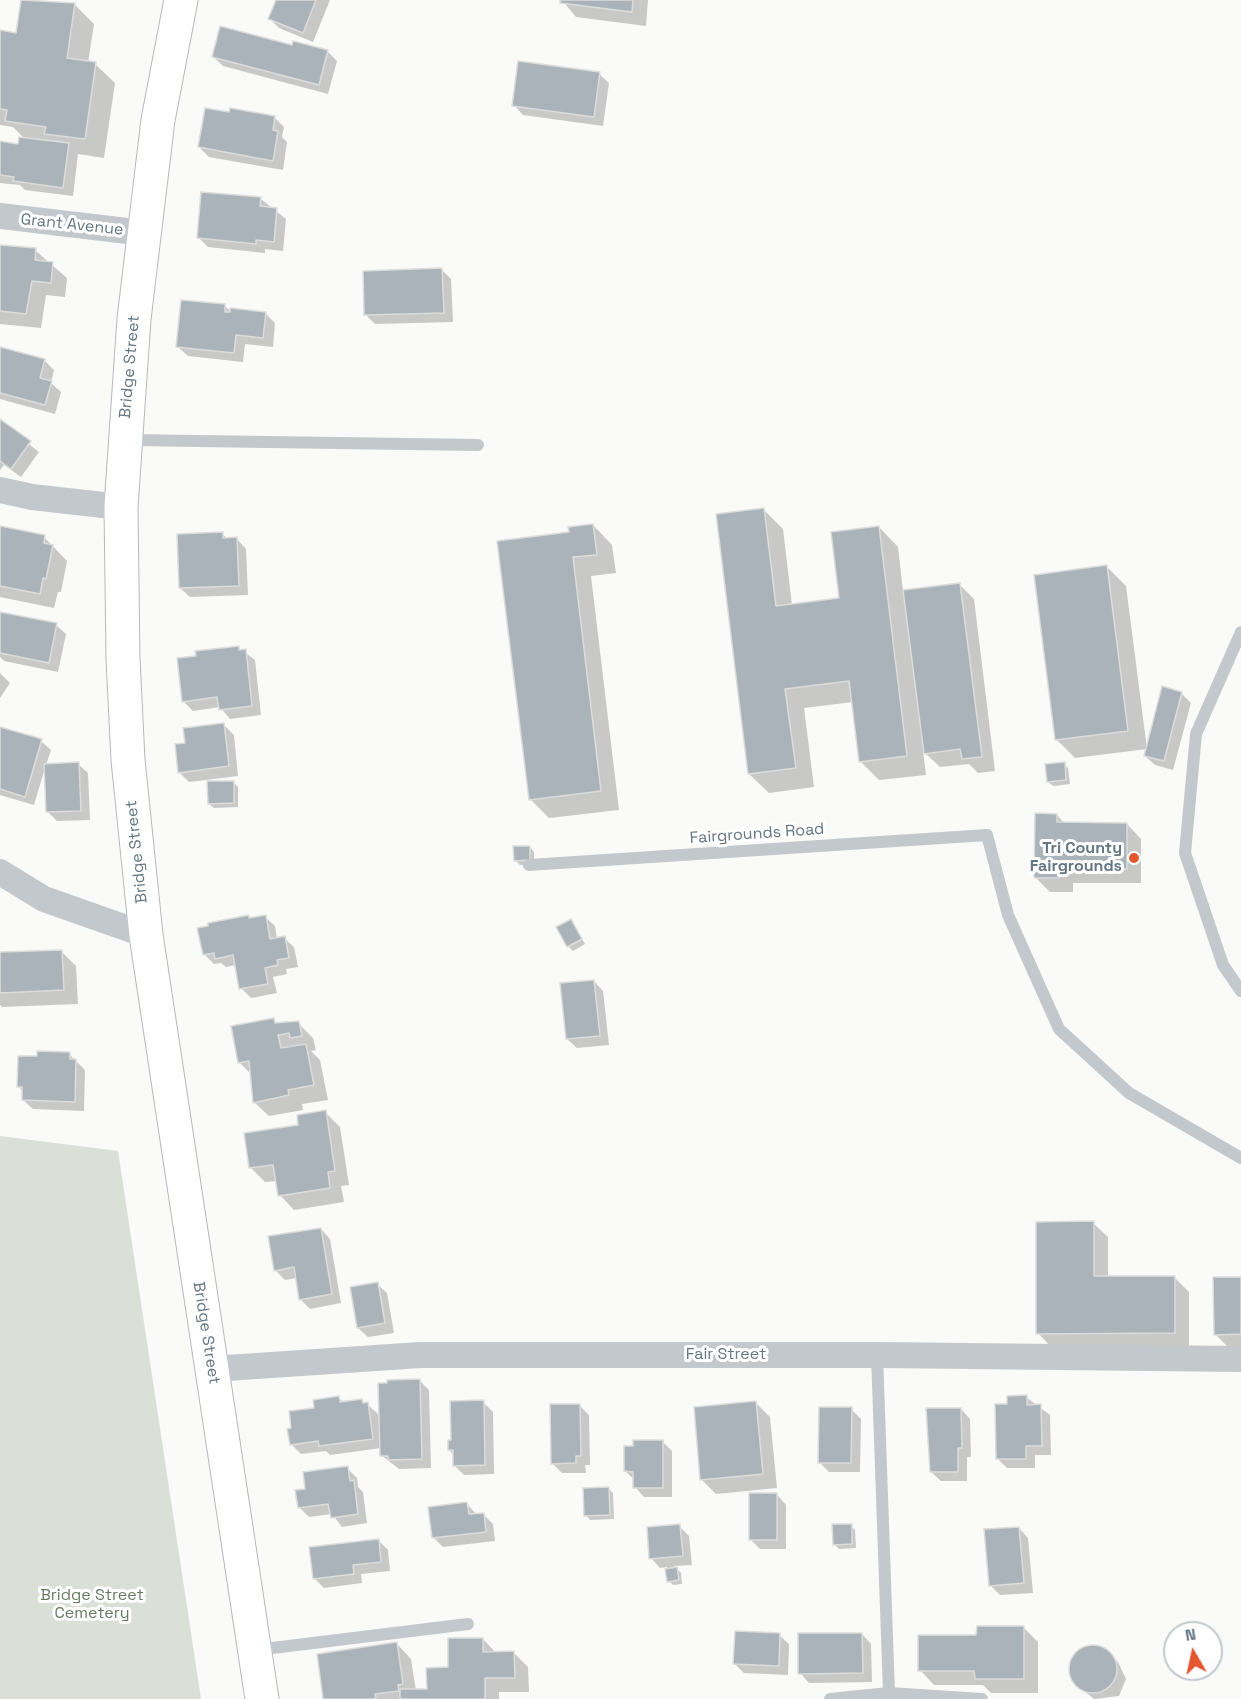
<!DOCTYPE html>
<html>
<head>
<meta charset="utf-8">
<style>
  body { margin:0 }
  #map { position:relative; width:1241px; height:1699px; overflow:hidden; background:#fafaf8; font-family:"Space Grotesk",sans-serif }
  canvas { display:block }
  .north { position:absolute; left:1163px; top:1621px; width:60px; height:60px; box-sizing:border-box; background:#fff; border:2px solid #c1c8cd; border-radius:50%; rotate:351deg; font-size:16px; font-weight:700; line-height:24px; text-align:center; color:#657683 }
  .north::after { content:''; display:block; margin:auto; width:21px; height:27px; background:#e4572e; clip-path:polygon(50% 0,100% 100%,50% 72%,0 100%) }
</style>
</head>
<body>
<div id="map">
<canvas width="1241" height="1699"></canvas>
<div class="north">N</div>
</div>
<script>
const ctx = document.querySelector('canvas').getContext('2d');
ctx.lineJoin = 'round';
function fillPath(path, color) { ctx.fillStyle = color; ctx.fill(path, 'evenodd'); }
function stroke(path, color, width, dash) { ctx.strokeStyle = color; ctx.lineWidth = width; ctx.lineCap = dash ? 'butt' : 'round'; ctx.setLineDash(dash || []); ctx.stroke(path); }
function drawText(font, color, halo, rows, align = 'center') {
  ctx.font = font + ' "Space Grotesk",sans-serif'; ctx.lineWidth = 6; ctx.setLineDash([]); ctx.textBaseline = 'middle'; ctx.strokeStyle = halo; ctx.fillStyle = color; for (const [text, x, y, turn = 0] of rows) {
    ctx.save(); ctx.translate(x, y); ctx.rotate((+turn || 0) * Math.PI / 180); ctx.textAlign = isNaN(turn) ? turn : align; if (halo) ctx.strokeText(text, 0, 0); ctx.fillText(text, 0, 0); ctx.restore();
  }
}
const green = new Path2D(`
  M0,1136l118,15 83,548h-201z`);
const shadow = new Path2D(`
  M22,0l53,5 19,19 -6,39 7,1 20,19 -11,75 -26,-4 -5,42 -48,-6 -5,-5 -20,-2v-40l19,2 6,-6 -12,-12 -13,-2v-93l18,2z
  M277,0h53l-17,42 -34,-14 -9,-9z
  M562,0h86l-2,26 -70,-9z
  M293,47l34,4 10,10 -9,33 -105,-28 -10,-10z
  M599,74l10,9 -6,43 -80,-11 -9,-10z
  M274,117l10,10 -2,10 5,5 -4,28 -74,-13 -10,-10z
  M261,199l25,20 -3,32 -18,-2v4l-57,-6 -9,-9z
  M0,246l35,4 32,28 -2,19 -19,-2 -5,33 -41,-4z
  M442,270l9,9 2,43 -78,2 -9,-9z
  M225,306l6,6 34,1 10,10 -2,24 -28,-3 -2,18 -55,-6 -10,-9z
  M1,349l44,12 9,9 -3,13 10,9 -6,22 -55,-15z
  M0,421l39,31 -18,25 -17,-12 -4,5z
  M764,510l19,19 9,76 48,-6 39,-72 19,20 5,44 56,-7 15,15 21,172 -17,2 -9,-9 -29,3 -17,-16 3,24 -47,5 -19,-19 -7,-59 -49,6 10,79 -45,6 -20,-19z
  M593,525l19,20 4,28 -25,3 28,234 -70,8 -19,-19 41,-266z
  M0,528l44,9 23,24 -6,31h-3l-4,16 -54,-11z
  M222,534l6,5h9l9,10 2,46 -58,2 -10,-9z
  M1107,567l19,19 21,163 -72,9 -19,-19z
  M0,613l56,12 10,9 -8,38 -54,-11 -4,-4z
  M239,648l16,12 6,55 -31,4 -10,-12 -27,4 -10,-10 14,-44z
  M0,673l10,10 -10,15z
  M1181,693l10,10 -18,67 -18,-5 -10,-9z
  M224,725l10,10 4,41 -49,6 -10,-10 8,-28z
  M0,731l41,10 10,9 -5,15 32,-1 10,9 2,47 -33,1 -9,-9 -3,-44 -11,37 -34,-10z
  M1064,764l4,4 2,16 -17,2 -5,-4z
  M234,783l4,4v20l-24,1 -5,-4z
  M1057,815l8,9h62l14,15v44h-68v9h-23l-15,-15z
  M530,847l4,5v12l-14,1 -5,-5z
  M248,916l3,3 14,-2 10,9 2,13 7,-1 10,9 4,20 -12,2 1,5 -14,3 4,16 -26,5 -10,-10 -5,-23 -10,2 -5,-4 -7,1 -10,-10z
  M571,921l14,23 -12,7 -5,-5z
  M61,951l15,15 2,38 -76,3 -2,-2v-51z
  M594,981l9,10 6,54 -32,3 -10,-9z
  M274,1020l4,4 20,-1 15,15 3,12 -5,1 9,9 8,40 -26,4 1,6 -34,6 -15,-14 -2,-27 -12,-12 -7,-36z
  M69,1054l16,16 -1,41 -51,-2 -10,-9v-8l-5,-6 21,-28z
  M325,1112l15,15 9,58 -8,1 3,16 -50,8 -14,-15 -3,-14 -12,1 -14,-14 49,-42z
  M1093,1223l15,14v41l66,-1 15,15v55l-137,1 -14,-15z
  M321,1229l9,10 11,64 -31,6 -10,-10 -3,-21 -12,2 -10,-10z
  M1241,1278v70l-11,1 -15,-15z
  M377,1284l10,9 7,40 -26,4 -10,-9z
  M420,1381l9,9 2,78 -32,1 -18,-14v-7l-51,7 -4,-4 -25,3 -10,-10 25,-35 23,-11 5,5 18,-3 15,13 3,7z
  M1026,1397l24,18 1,40h-16v13h-28l-10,-10 12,-53z
  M483,1402l10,10 1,62 -30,1 -10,-10v-10l-5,-5 4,-9z
  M756,1403l14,14 7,71 -61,6 -14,-14z
  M580,1406l9,9 1,50h-5l1,8h-24l-10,-10z
  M851,1409l10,10 -1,53h-31l-10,-10z
  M961,1409l9,10 1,38h-4v24h-26l-10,-9z
  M663,1442l9,9v46h-28l-9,-10v-7l-10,-9 9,-23z
  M347,1468l10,10 1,9 5,5 4,31 -25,4 -10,-13 -23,3 -10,-10 8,-17z
  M608,1488l5,5 1,26 -24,1 -4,-5z
  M777,1495l9,10v44h-26l-9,-9z
  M467,1504l10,11 6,-1 10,10 2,17 -52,6 -10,-10z
  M679,1526l10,10 3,29 -18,1 7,7 1,11 -9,1 -4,-4 -2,-14 -7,1 -9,-10z
  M851,1526l4,4 1,18 -17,1 -5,-5z
  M1019,1528l9,10 5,55 -33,2 -9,-9z
  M378,1540l10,10 2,21 -29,3 1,9 -38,5 -10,-10z
  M1024,1628l14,14v51h-47l-8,-8h-49l-14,-15 58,-34z
  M862,1634l9,10 1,38 -63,1 -9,-10z
  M779,1635l10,9 -1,31 -44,-2 -9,-9z
  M483,1639l13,14h18l14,14 1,25h-30v7h-174l72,-55 14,15 5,32 12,-1z
  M1090,1647l18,5 10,10 8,17 -7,17 -25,3 -16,-13 -8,-14 5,-17z`);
const building = new Path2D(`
  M21,0l54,3 -8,55 29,4 -11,77 -41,-5 2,-7 -41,-6 2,-11 -7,-1v-79l16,3z
  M276,0h40l-13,33 -35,-14z
  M560,0h73l-1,12 -72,-9z
  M220,26l72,19 1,-4 35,9 -9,35 -107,-28z
  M518,61l82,11 -6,45 -82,-11z
  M205,108l24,4 1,-4 45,8 -2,14 5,1 -5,30 -75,-14z
  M19,137l50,6 -6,45 -50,-7 1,-4 -14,-2v-34l18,3z
  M201,192l60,5 -1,9 17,2 -3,34 -18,-2v4l-59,-6z
  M0,245l36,3 -1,12 18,2 -2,21 -19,-2 -6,33 -26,-3z
  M442,268l2,45 -80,2 -1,-44z
  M181,300l44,4v8h5v-4l36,4 -3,26 -27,-3 -2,18 -58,-6z
  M0,347l45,12 -5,19 12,3 -7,24 -45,-12z
  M0,419l31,22 -20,28 -11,-8z
  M764,508l12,98 63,-8 -8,-66 48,-6 28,230 -48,6 -10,-81 -64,8 11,79 -48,6 -32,-260z
  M593,524l4,31 -24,2 28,234 -72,9 -32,-259 72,-9 -1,-5z
  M0,526l45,9 -1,8 9,2 -7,34 -3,-1 -3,16 -40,-8z
  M223,532v6l14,-1 2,49 -60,2 -2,-54z
  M1107,565l21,166 -73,9 -21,-165z
  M960,583l22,174 -20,2 -2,-10 -36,5 -21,-164z
  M0,612l57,11 -8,40 -49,-10z
  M239,646v4l7,-1 6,57 -33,4 -2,-13 -35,5 -5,-44 19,-2 -1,-5z
  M1162,686l20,6 -18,69 -20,-5z
  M224,723l5,43 -51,7 -3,-29 10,-1 -2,-15z
  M0,727l42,12 -17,58 -25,-8z
  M79,762l2,49 -35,1 -2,-48z
  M1065,762l1,18 -19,2 -2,-18z
  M207,781h27v22l-26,1z
  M1035,813l22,1v8l70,1v46h-68v9h-25z
  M513,846h17v14l-16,1z
  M249,915v3l17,-3 4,24 15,-3 4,22 -12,2 1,5 -13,3 3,16 -29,5 -6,-34 -18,4 -1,-6 -11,2 -6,-27 11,-2v-3z
  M571,919l11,20 -15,8 -11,-20z
  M62,950l2,40 -64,3v-41z
  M594,980l6,56 -34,3 -6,-56z
  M274,1018l1,5 24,-2 3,15 -12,2 -1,-5 -11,2 3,13 25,-4 8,41 -26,5 1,5 -36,8 -4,-42 -11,2 -7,-37z
  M37,1051l33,1v7h6l-1,43 -53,-2v-13h-5l1,-31h19z
  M326,1110l9,61 -7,1 2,16 -52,8 -5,-31 -24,3 -5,-35 54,-8 -1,-10z
  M1094,1221v55h81v57l-139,1v-112z
  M321,1228l11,66 -33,6 -5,-33 -20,4 -6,-35z
  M1213,1277h28v57l-27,1z
  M378,1282l7,41 -28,5 -7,-41z
  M420,1379l2,80 -34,1v-4h-8l-2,-73h9v-3z
  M1027,1395v10l14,-1 1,42h-16v13h-30l-1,-55h12v-8z
  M339,1396l1,6 22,-3 1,4 5,-1 5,37 -54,7 -1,-5 -28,4 -3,-16 4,-1 -2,-17 25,-3 -1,-8z
  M484,1400l1,65 -32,1v-16h-5v-10h3l-1,-39z
  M756,1401l7,73 -63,6 -6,-73z
  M550,1404h30l1,52h-5v7l-25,1z
  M819,1407h33l-1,56h-33z
  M926,1408h35l1,40h-4v24h-28z
  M633,1440h30v48h-30v-16l-9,-1v-25h9z
  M348,1466l2,15 4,-1 4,34 -27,4 -3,-14 -30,4 -3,-18 10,-1 -2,-17z
  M609,1487l1,28 -26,1 -1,-28z
  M749,1493h28v47h-28z
  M467,1502l2,12 15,-1 2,19 -54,6 -4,-31z
  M680,1524l3,32 -34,3 -2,-32z
  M832,1524h20v20l-19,1z
  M1019,1527l5,56 -35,3 -5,-57z
  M379,1539l2,23 -28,3 1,9 -41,5 -4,-32z
  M677,1567l2,13 -12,2 -2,-13z
  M977,1626h47v53h-49l-1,-8h-56v-36h58z
  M735,1631l45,2 -1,33 -46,-2z
  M798,1633h64l1,40 -65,1z
  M448,1638h35v14l31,-1 1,27h-30v21h-85v-10h27l-1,-21 22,-1z
  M397,1642l6,42 -5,1 1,6 -24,3 1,5h-53l-6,-45z
  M1069 1669a24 24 0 1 1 48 0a24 24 0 1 1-48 0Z`);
const lane = new Path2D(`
  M128,440l350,5
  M1241,632l-45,102 -11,119 38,112 18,26
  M529,865l458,-30 21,80 51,114 70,64 112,65
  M877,1355l12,338
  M256,1650l212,-26
  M830,1699l59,-6 93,6`);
const street = new Path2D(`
  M0,216l144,17
  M0,490l32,7 89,10
  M0,872l44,27 102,36
  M212,1369l208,-14h457l364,4`);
const highway = new Path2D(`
  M181,0l-23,120 -24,199 -13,188 2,152 5,101 18,175 116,764`);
const markers = [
  [1134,858,6,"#e4572e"]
];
const streetNames = [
  ["Grant Avenue",72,225,6],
  ["Bridge Street",130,367,-85],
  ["Fairgrounds Road",757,834,-4],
  ["Bridge Street",137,852,-96],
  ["Bridge Street",206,1333,81],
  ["Fair Street",726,1355]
];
const poiNames = [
  ["Tri County",1122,849],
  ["Fairgrounds",1122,867]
];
const parkNames = [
  ["Bridge Street",92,1596],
  ["Cemetery",92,1614]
];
fillPath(green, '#dadfd7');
fillPath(shadow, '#0003');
fillPath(building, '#aab3b9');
stroke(building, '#dcdcda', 1.5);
stroke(highway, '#b4b9bd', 35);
stroke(lane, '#c3c8cc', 12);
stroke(street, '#c3c8cc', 26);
stroke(highway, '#fff', 33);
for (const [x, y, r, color] of markers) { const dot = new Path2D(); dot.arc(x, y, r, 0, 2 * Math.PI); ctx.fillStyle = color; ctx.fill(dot); stroke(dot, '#fff', 2); }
drawText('16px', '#657683', '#fff', streetNames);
drawText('bold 16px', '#657683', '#fff', poiNames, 'right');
drawText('16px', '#687a64', '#fff', parkNames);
</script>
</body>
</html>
